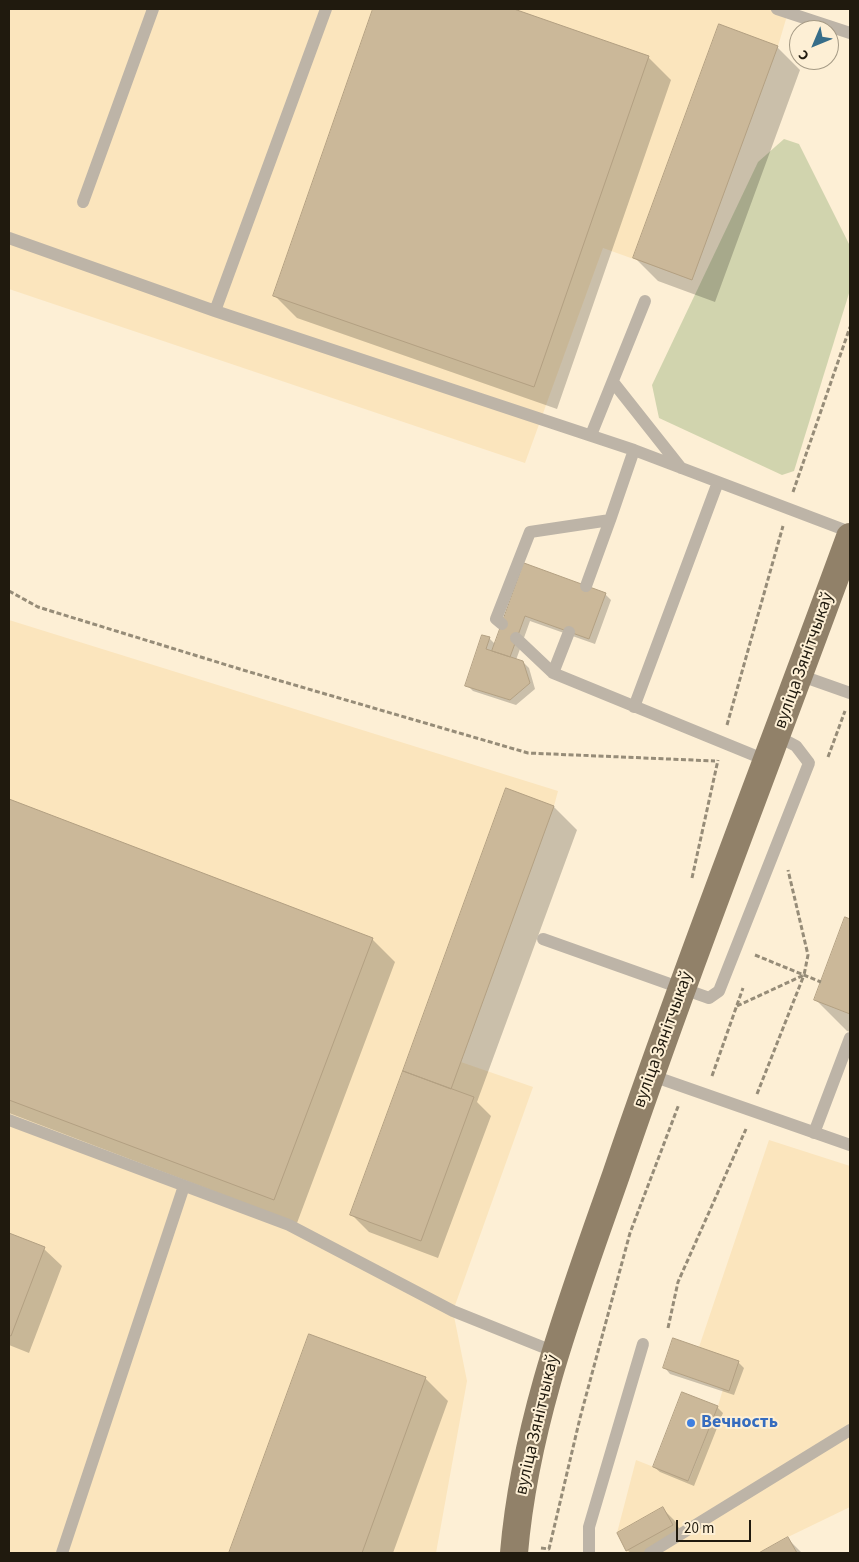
<!DOCTYPE html>
<html>
<head>
<meta charset="utf-8">
<style>
  body { margin:0 }
  #map { position:relative; width:859px; height:1562px; overflow:hidden; background:#fdefd5; font-family:"Source Sans 3",sans-serif }
  canvas { display:block }
  .frame { position:absolute; inset:0; border:10px solid #201a0e; pointer-events:none }
  .north { position:absolute; left:789px; top:20px; width:50px; height:50px; box-sizing:border-box; background:#fdefd5; border:1px solid #a59a85; border-radius:50%; rotate:225deg; font-size:14px; font-weight:700; line-height:20px; text-align:center; color:#201a0e }
  .north::after { content:''; display:block; margin:auto; width:18px; height:22px; background:#376d89; clip-path:polygon(50% 0,100% 100%,50% 72%,0 100%) }
  .scale { position:absolute; left:676px; top:1520px; width:75px; height:22px; box-sizing:border-box; border:2px solid #201a0e; border-top:0; padding-left:6px; font-size:15px; line-height:18px; white-space:nowrap; color:#201a0e; -webkit-text-stroke:4px #fdefd5; paint-order:stroke }
</style>
</head>
<body>
<div id="map">
<canvas width="859" height="1562"></canvas>
<div class="frame"></div>
<div class="north">С</div>
<div class="scale">20 m</div>
</div>
<script>
const ctx = document.querySelector('canvas').getContext('2d');
ctx.lineJoin = 'round';
function fillPath(path, color) { ctx.fillStyle = color; ctx.fill(path, 'evenodd'); }
function stroke(path, color, width, dash) { ctx.strokeStyle = color; ctx.lineWidth = width; ctx.lineCap = dash ? 'butt' : 'round'; ctx.setLineDash(dash || []); ctx.stroke(path); }
function drawText(font, color, halo, rows, align = 'center') {
  ctx.font = font + ' "Source Sans 3",sans-serif'; ctx.lineWidth = 4; ctx.setLineDash([]); ctx.textBaseline = 'middle'; ctx.strokeStyle = halo; ctx.fillStyle = color; for (const [text, x, y, turn = 0] of rows) {
    ctx.save(); ctx.translate(x, y); ctx.rotate((+turn || 0) * Math.PI / 180); ctx.textAlign = isNaN(turn) ? turn : align; if (halo) ctx.strokeText(text, 0, 0); ctx.fillText(text, 0, 0); ctx.restore();
  }
}
const built = new Path2D(`
  M9,9h780l-11,37 -86,234 -89,-32 -78,215 -516,-174z
  M9,620l549,171 -4,15 -93,256 72,25 -80,224 14,70 -31,172h-427z
  M769,1140l81,26v341l-62,30 -29,16h-132l-10,-20 19,-73 53,21 29,-75 5,-17 -24,-42z`);
const green = new Path2D(`
  M784,139l15,5 51,102v44l-56,181 -12,4 -123,-57 -7,-33 106,-223z`);
const shadow = new Path2D(`
  M374,9h136l138,48 23,23 -114,329 -260,-91 -23,-23z
  M777,47l23,23 -85,232 -57,-21 -23,-23z
  M524,565l81,29 6,6 -16,44 -65,-23 -14,39 7,2 6,6 6,21 -19,16 -43,-14 -6,-6 22,-47 7,7z
  M507,790l47,17 23,23 -100,272 14,14 -53,142 -69,-26 -18,-18z
  M9,801l363,138 23,23 -98,261 -288,-110z
  M846,919l4,2v111l-3,-1 -31,-31z
  M9,1235l35,14 18,17 -33,87 -20,-8z
  M310,1336l115,42 23,23 -55,152h-162z
  M738,1362l6,6 -10,27 -64,-21 -5,-6z
  M717,1407l6,6 -29,73 -34,-14 -6,-5z
  M663,1509l12,12 9,16 -29,16h-24l-4,-3z
  M788,1539l14,14h-40z`);
const building = new Path2D(`
  M373,9h141l135,47 -115,331 -261,-91z
  M719,24l59,22 -86,234 -59,-22z
  M524,563l82,30 -17,46 -64,-23 -15,41 -18,-6z
  M482,635l8,2 -4,12 37,12 7,22 -20,17 -45,-14z
  M506,788l48,18 -103,283 -48,-18z
  M9,799l364,139 -99,262 -265,-100z
  M845,917l5,2v95l-36,-14z
  M403,1071l71,26 -53,144 -71,-26z
  M9,1233l36,14 -34,89 -2,-1z
  M309,1334l117,43 -64,176h-133z
  M673,1338l66,23 -10,30 -66,-23z
  M682,1392l36,14 -30,75 -35,-14z
  M663,1507l10,18 -47,26 -9,-18z
  M788,1537l9,16h-38z`);
const path = new Path2D(`
  M793,492l57,-165
  M9,591l29,16 205,63 285,83 187,8
  M727,725l56,-199
  M828,757l17,-46
  M692,878l26,-118
  M755,955l66,27
  M737,1006l67,-31 4,-20 -20,-85
  M712,1076l31,-88
  M757,1094l47,-119
  M668,1328l10,-46 68,-153
  M541,1548l8,1 31,-131 50,-185 49,-129`);
const lane = new Path2D(`
  M777,9l73,24
  M83,202l70,-193
  M9,238l206,73 419,139 216,82
  M215,311l111,-302
  M613,382l68,86
  M591,435l54,-134
  M586,586l24,-66
  M502,624l-6,-5 34,-87 80,-12 24,-70
  M516,638l37,35 215,88
  M553,673l16,-41
  M799,675l51,18
  M634,707l84,-225
  M543,939l166,59 10,-7 90,-228 -13,-17 -19,-10
  M650,1075l200,70
  M9,1120l280,105 164,86 102,41
  M814,1133l36,-95
  M62,1553l122,-367
  M589,1553v-26l54,-183
  M650,1553l200,-123`);
const primary = new Path2D(`
  M514,1553c11,-131 59,-255 102,-378 73,-214 156,-425 234,-638`);
const markers = [
  [691,1423,5,"#3f7fe0"]
];
const streetNames = [
  ["вуліца Зянітчыкаў",805,661,-70],
  ["вуліца Зянітчыкаў",664,1040,-70],
  ["вуліца Зянітчыкаў",538,1425,-77]
];
const shopNames = [
  ["Вечность",701,1423]
];
fillPath(built, '#fbe5bd');
fillPath(green, '#d1d4ae');
fillPath(shadow, '#0003');
fillPath(building, '#cbb899');
stroke(building, '#b3a082', 1);
stroke(path, '#968c78', 3, [5, 2.5]);
stroke(lane, '#bdb4a7', 12);
stroke(primary, '#918169', 28);
for (const [x, y, r, color] of markers) { const dot = new Path2D(); dot.arc(x, y, r, 0, 2 * Math.PI); ctx.fillStyle = color; ctx.fill(dot); stroke(dot, '#fdefd5', 2); }
drawText('18px', '#201a0e', '#fdefd5', streetNames);
drawText('bold 18px', '#366cbe', '#fdefd5', shopNames, 'left');
</script>
</body>
</html>
